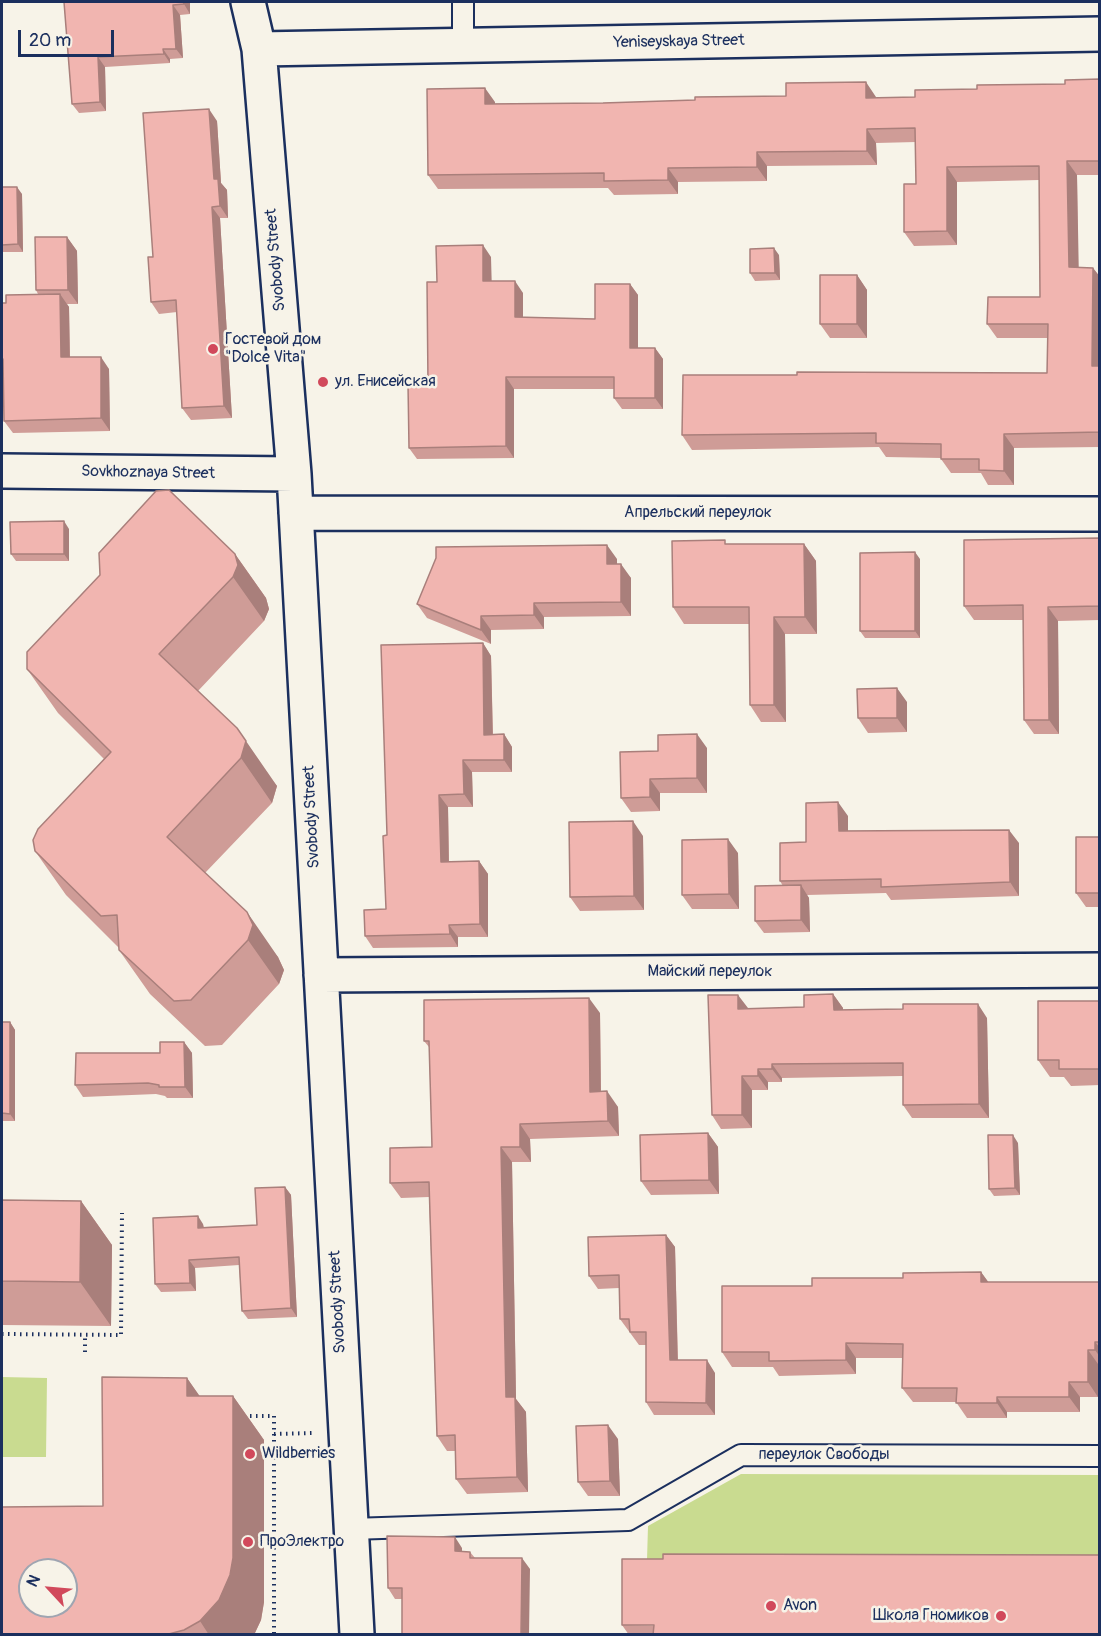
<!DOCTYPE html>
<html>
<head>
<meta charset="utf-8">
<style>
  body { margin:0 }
  #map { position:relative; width:1101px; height:1636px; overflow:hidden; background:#f7f3e8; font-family:Pangolin,sans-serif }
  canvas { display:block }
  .frame { position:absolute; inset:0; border:3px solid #1b2f5e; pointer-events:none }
  .north { position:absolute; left:18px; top:1558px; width:60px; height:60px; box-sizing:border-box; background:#f7f3e8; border:2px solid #9fa5b1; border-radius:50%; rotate:296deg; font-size:16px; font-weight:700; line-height:24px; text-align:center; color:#1b2f5e }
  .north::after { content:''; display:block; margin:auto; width:21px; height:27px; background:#d1495b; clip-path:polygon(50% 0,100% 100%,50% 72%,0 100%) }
  .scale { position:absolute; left:18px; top:30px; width:96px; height:27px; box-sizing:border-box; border:3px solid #1b2f5e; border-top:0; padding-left:8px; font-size:18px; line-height:21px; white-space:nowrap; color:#1b2f5e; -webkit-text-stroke:4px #f7f3e8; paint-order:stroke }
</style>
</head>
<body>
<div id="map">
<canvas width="1101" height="1636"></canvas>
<div class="frame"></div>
<div class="north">N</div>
<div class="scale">20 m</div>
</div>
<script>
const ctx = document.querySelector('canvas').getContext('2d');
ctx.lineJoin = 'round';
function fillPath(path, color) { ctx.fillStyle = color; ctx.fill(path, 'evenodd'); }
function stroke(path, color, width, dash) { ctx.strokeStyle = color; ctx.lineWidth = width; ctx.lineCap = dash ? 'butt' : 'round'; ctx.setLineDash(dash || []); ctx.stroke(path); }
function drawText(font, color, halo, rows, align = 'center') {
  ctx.font = font + ' Pangolin,sans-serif'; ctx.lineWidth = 5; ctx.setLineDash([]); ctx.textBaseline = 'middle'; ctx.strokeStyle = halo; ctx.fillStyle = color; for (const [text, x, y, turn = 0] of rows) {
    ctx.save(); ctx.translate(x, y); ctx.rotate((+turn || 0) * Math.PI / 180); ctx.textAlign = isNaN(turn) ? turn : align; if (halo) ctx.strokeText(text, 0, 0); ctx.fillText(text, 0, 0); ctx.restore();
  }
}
const green = new Path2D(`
  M2,1377l45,1 -1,79h-44z
  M741,1474l358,1v86l-452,-1 1,-34z`);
const path = new Path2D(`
  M2,1334l119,1 1,-122
  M85,1352v-17
  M244,1416h30v218
  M274,1434l39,-1`);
const lane = new Path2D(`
  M463,45v-43
  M351,1529l277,-9 113,-65 359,1`);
const street = new Path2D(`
  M248,2l11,47 35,425 63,1160
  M259,49l841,-15
  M2,471l292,3
  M296,513l804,1
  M321,975l779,-5`);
const wall = new Path2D(`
  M64,2h126v12l-10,1 3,43 -13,1v4l-65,4 1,44 -27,2 -7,-9z
  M1100,79v96h-23l1,92 15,1 7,9v170l-86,1v37h-26l-7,-12h-30l-10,-14v-1l-55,-1 -7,-10 -187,3 -10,-15 115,-60 250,-2 1,-35h-51l-10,-14 53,-27 -1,-117 -82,2v63l-43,1 -10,-14 12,-48v-42l-40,1 1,22 -110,1v15l-89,1v12l-64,1 -6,-7 -170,1 -10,-14 67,-73v2l108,-1 273,-6v1l39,-1 62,-8 88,-5z
  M217,121l4,62 6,7 1,28h-8l12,200 -41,2 -9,-12 -5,-96 -18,2 -8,-12 2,-45z
  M2,187l20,7 1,58h-21z
  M67,237l10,14 1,53h-11l2,3 1,50 39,12 1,62 -97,2 -9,-12 -1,-49h-1v-69h4l32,-9 -2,-4z
  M779,255l1,25 -25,1 -5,-8z
  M491,257v24l32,12v24l72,2 35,-35 8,11v53h17l8,11v50h-41l-8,-11v-9h-100v69l-97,1 -8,-11 19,-64 9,-102z
  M857,275l10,15v48h-37l-10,-14z
  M69,529v32h-53l-5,-7z
  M1100,538v82l-42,1 1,113h-25l-10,-14 -1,-100h-49l-10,-14z
  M728,544h76l12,17 1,73h-32l1,88h-25l-11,-17 -1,-81h-65l-11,-17z
  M235,554l31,44 3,11 -5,12 -66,70 79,95 -5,17 -67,70 73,84 6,13 -5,14 -57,61 -17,1 -55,-52 -31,-44v-2l-53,-53 -31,-44 69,-92 -46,-46 -31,-44 73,-94z
  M617,559v5l14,14v38l-87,1v12l-53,1v14l-64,-26 -10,-14z
  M920,559v79h-55l-5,-7z
  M483,643l8,13 2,79 11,-1 8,13v25h-40l1,35h-25l1,55 30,-1 9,13v63h-30v10l-85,1 -8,-12 21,-27 1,-74z
  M907,702v30l-39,1 -10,-15z
  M707,748v45h-47v18l-29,1 -10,-14 37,-47z
  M848,816v15l171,12v53l-128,4 -5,-7 -79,2 2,3 1,34 -46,1 -9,-12 28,-35 -3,-5 26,-39z
  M643,836l1,74 -64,1 -10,-14z
  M1100,837v70h-14l-10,-14z
  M738,853l1,56h-47l-10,-14z
  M833,994l10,14v2l144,8 2,100h-77l-9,-13v-29l-121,2v4h-14v8h-16v38l-31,1 -9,-14 36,-106 56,-2z
  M1100,1001v84l-29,1 -7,-9h-14l-12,-17z
  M600,1013l1,79 17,15 1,29 -89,3 1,23h-19l4,237 10,13 2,80 -61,2 -11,-15 -1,-28h-8l-10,-15 -8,-239 -28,1 -11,-15 42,-36 -3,-100 -5,-6z
  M2,1022h8l5,8v91h-13z
  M184,1042l8,11 1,45h-26l-2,-2 -9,-2 -73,3 -8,-12 85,-32z
  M708,1133l10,14 1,47 -68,1 -10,-14z
  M1018,1143l2,52 -26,1 -5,-7z
  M285,1187l6,8 6,122 -49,2 -6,-8 -3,-46 -44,3 1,23 -35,1 -6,-8 48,-60 1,3 53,-2z
  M2,1200l79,1 31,44 -1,81 -109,-1z
  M666,1235l9,12 3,113 37,13v42h-61l-8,-13v-57h-7l-19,-26 -1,-31 -21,1 -9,-13z
  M981,1272l7,10h112v82h-2v33h-18v15h-73v6h-40l-11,-16h-43l-11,-14 1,-30h-47v16l-77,2 -6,-9h-41l-10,-15 90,-66 91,-8z
  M187,1378l12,18h34l31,44v162l-3,18 -7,15h-252l101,-129z
  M618,1439l2,57h-32l-10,-14z
  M462,1548v4h8l5,6 55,11 -128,30h-7l-7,-11z
  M622,1625l478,10h-471z`);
const shadedWall = new Path2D(`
  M183,2h7v12l-6,-10z
  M173,5l7,10 3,43 -7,-9z
  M163,49l7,10v4l-6,-9z
  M98,57l7,10 1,44 -6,-9z
  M866,82l10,15v15l-10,-14z
  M485,88l10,14v16l-10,-14z
  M209,109l8,12 4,62 6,7 1,28 -8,-12 -6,-27z
  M867,129l9,14 1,22 -10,-14z
  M757,152l10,14v15l-10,-14z
  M1067,161l10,14 2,107 -10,-15z
  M947,167l10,15v63l-10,-14z
  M668,168l10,14v12l-10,-14z
  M17,187l5,7 1,58 -5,-8z
  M212,207l8,11 12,200 -8,-12z
  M67,237l10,14 1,53 -10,-14z
  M483,245l8,12 1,36 -9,-12z
  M774,248l5,7 1,25 -5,-7z
  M1093,268l7,9v99l-8,-10z
  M857,275l10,15v48l-10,-14z
  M515,281l8,12v35l-8,-11z
  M630,284l8,11v64l-8,-11z
  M60,294l9,13 1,63 -9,-13z
  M655,348l8,11v50l-8,-11z
  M101,357l8,12 1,62 -9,-13z
  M506,377l8,12v69l-8,-12z
  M1004,434l10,14v37l-10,-14z
  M64,521l5,8v32l-5,-7z
  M804,544l12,17 1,73 -12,-17z
  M607,545l10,14v19l-10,-14z
  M915,552l5,7v79l-5,-7z
  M235,554l31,44 3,11 -5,12 -31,-44z
  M621,564l10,14v38l-10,-14z
  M534,603l10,14v12l-10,-14z
  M1048,607l10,14 1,113 -10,-14z
  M481,616l10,14v14l-10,-14z
  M774,617l11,17 1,88 -12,-17z
  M483,643l8,13 2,91 -9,-12z
  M897,688l10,14v30l-10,-14z
  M237,728l40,58 -5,17 -31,-45z
  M504,734l8,13v25l-8,-12z
  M697,734l10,14v45l-10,-15z
  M463,760l9,12 1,35 -9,-13z
  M650,779l10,14v18l-10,-14z
  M439,795l9,12 1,68 -8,-13z
  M838,802l10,14v28l-9,-13z
  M633,821l10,15 1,74 -10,-14z
  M1009,830l10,13v53l-9,-14z
  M728,839l10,14 1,56 -10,-15z
  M479,861l9,13v63l-8,-13z
  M801,885l8,13 1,34 -9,-12z
  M247,912l31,45 6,13 -5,14 -31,-44z
  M449,925l9,12v10l-8,-13z
  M833,994l10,14v15l-9,-13z
  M738,995l10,13v14l-10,-13z
  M589,998l11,15 1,94 -11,-15z
  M978,1004l9,14 2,100 -10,-14z
  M10,1022l5,8v91l-5,-7z
  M184,1042l8,11 1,45 -8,-11z
  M772,1064l10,14v4l-10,-13z
  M758,1069l10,13v8l-10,-14z
  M742,1076l10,14v38l-10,-13z
  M607,1091l11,16 1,29 -11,-15z
  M520,1124l10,15 1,23 -11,-15z
  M708,1133l10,14 1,47 -10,-14z
  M1013,1135l5,8 2,52 -5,-7z
  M501,1147l11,15 4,237 10,13 2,80 -11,-15 -11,-80z
  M285,1187l6,8 6,122 -6,-9z
  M81,1201l31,44 -1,81 -31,-44z
  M198,1216l5,8 1,12 -6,-8z
  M666,1235l9,12 3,126 -8,-13z
  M189,1260l6,8 1,23 -6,-8z
  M981,1272l11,15 -11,-5z
  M1095,1342l5,6v9l-5,-7z
  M846,1343l10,15v16l-10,-14z
  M1088,1350l10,14v33l-10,-15z
  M707,1360l8,13v42l-9,-12z
  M187,1378l31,44 -31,-26z
  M1069,1382l11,15v15l-11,-15z
  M233,1396l31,44v162l-3,18 -7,15h-45l-9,-14z
  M997,1397l10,15v6l-10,-15z
  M608,1425l10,14 2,57 -10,-15z
  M455,1537l7,11v14l-7,-11z
  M522,1558l8,11 -1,66h-8z`);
const building = new Path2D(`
  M64,2h119l1,2 -11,1 3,44h-13l1,5 -66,3 2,45 -28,2z
  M1100,79v82h-33l2,106 24,1 -1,98h8v66l-96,2v37l-25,-1v-11h-38v-15l-65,-1v-10l-194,2 1,-60h114v-3l250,1 1,-49h-61l1,-27h52l-1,-131 -92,1v64l-43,1v-48h12l-1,-56 -48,1v22l-110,1v15l-89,1v12l-64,1v-8l-176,2 -1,-86 58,-1v16l118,-1 92,-3v-3l91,-1v-13l80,-1v16l49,-1v-7l62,-1v-4l88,-1v-4z
  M209,109l5,70h4l2,27 -8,1 12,199 -42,2 -6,-108 -25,2 -3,-45h5l-10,-144z
  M2,187h15l1,57 -16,1z
  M35,237h32l1,53h-32z
  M483,245v36h32v36l80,2v-35h35v64h25v50h-41v-21h-108v69l-97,2 -1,-64h20l-1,-102h10l-1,-36z
  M774,248l1,25h-25v-24z
  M820,275h37v49h-37z
  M60,294l1,63h40v61l-97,3 -1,-62h-1v-56h4v-8z
  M169,490l66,64 3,11 -5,12 -74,77 78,74 9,13 -5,17 -74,79 80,75 6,13 -5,15 -57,60 -17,1 -55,-51 -2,-35 -16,1 -66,-65 -2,-11 5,-11 73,-77 -84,-83v-17l73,-77 -1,-22 57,-62z
  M64,521v33h-53l-1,-32z
  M1100,538v68l-52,1 1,113h-25l-1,-115 -59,1v-66z
  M725,540v4h79l1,73h-31v88h-24l-1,-98h-76l-1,-66z
  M607,545v19h14v38l-87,1v12l-53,1v14l-64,-26 19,-46v-11z
  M915,552v79h-55v-78z
  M483,643l1,92 20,-1v26h-41l1,34 -25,1 2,67 38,-1 1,63 -31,1 1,9 -85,2 -1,-26 22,-1 -3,-73 4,-1 -6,-190z
  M897,688v30h-39l-1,-29z
  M697,734v44l-47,1v18l-29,1 -1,-46 38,-1v-16z
  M838,802l1,29 170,-1 1,52 -129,5v-8l-101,2v-38l26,-1v-39z
  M633,821l1,75 -64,1 -1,-75z
  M1076,837h24v56h-24z
  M728,839l1,55 -47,1v-55z
  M801,885v35l-46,1v-35z
  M833,994l1,16 69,-1v-5h75l1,100 -76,1v-42l-131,1v5h-14v7h-16v39h-30l-4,-120h30v14l66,-2v-12z
  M589,998l1,94 17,-1 1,30 -88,3v23h-19l5,250h9l2,80 -61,2 -1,-44 -18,1 -8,-254 -39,1v-35l42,-1 -3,-106h-5v-41z
  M1038,1001h62v68h-41v-9h-21z
  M2,1022h8v92l-8,-1z
  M160,1042h24l1,45h-26v-2l-11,-2 -73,2 1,-32h84z
  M708,1133l1,47 -68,1 -1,-46z
  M988,1135h25l2,53 -26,1z
  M285,1187l6,121 -49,3 -3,-54 -50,3 1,23 -35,1 -2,-66 45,-2v12l59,-3 -2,-37z
  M2,1200l79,1 -1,81 -78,-1z
  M666,1235l4,125h37l-1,43 -60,-1v-70h-16l-1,-13h-9l-1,-44 -30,1 -1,-39z
  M981,1272v10h119v60h-5v8h-7v32h-19v15h-72v6h-41l1,-15h-55l1,-44 -57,-1v17l-77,1v-9h-47v-66h90v-8h91v-5z
  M102,1377l85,1v18h46v162l-3,17 -11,25 -19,21 -16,9 -19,5h-163v-128l101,-1zM30,1570h36v36h-36z
  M608,1425l2,56 -32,1 -2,-56z
  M387,1536l68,1v14l15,1v6h52l-1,77h-119v-47h-14z
  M663,1554l437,1v80h-447l1,-10h-32v-66h41z`);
const markers = [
  [213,349,6,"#d1495b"],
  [323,382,6,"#d1495b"],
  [250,1454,6,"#d1495b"],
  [248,1542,6,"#d1495b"],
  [771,1606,6,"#d1495b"],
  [1001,1616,6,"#d1495b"]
];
const streetNames = [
  ["Yeniseyskaya Street",679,42,-1],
  ["Svobody Street",276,260,-95],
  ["Sovkhoznaya Street",148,473,1],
  ["Апрельский переулок",698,513],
  ["Svobody Street",312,817,-93],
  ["Майский переулок",710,972],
  ["Svobody Street",338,1302,-93],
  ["переулок Свободы",824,1455]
];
const poiNames = [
  ["Гостевой дом",225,340],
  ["\"Dolce Vita\"",225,358],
  ["ул. Енисейская",335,382],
  ["Wildberries",262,1454],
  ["ПроЭлектро",260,1542],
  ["Avon",783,1606],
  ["Школа Гномиков",989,1616,"right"]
];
fillPath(green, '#c9db90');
stroke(lane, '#1b2f5e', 24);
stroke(street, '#1b2f5e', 38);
stroke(path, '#1b2f5e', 4, [1.5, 4.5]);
stroke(lane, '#f7f3e8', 20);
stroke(street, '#f7f3e8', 33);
fillPath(wall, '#cf9c97');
fillPath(shadedWall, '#a97f7b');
fillPath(building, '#f1b5b0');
stroke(building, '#a97f7b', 1.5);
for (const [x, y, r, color] of markers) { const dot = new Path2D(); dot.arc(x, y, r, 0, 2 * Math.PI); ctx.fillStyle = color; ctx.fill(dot); stroke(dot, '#f7f3e8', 2); }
drawText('16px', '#1b2f5e', '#f7f3e8', streetNames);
drawText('16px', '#1b2f5e', '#f7f3e8', poiNames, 'left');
</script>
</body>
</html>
